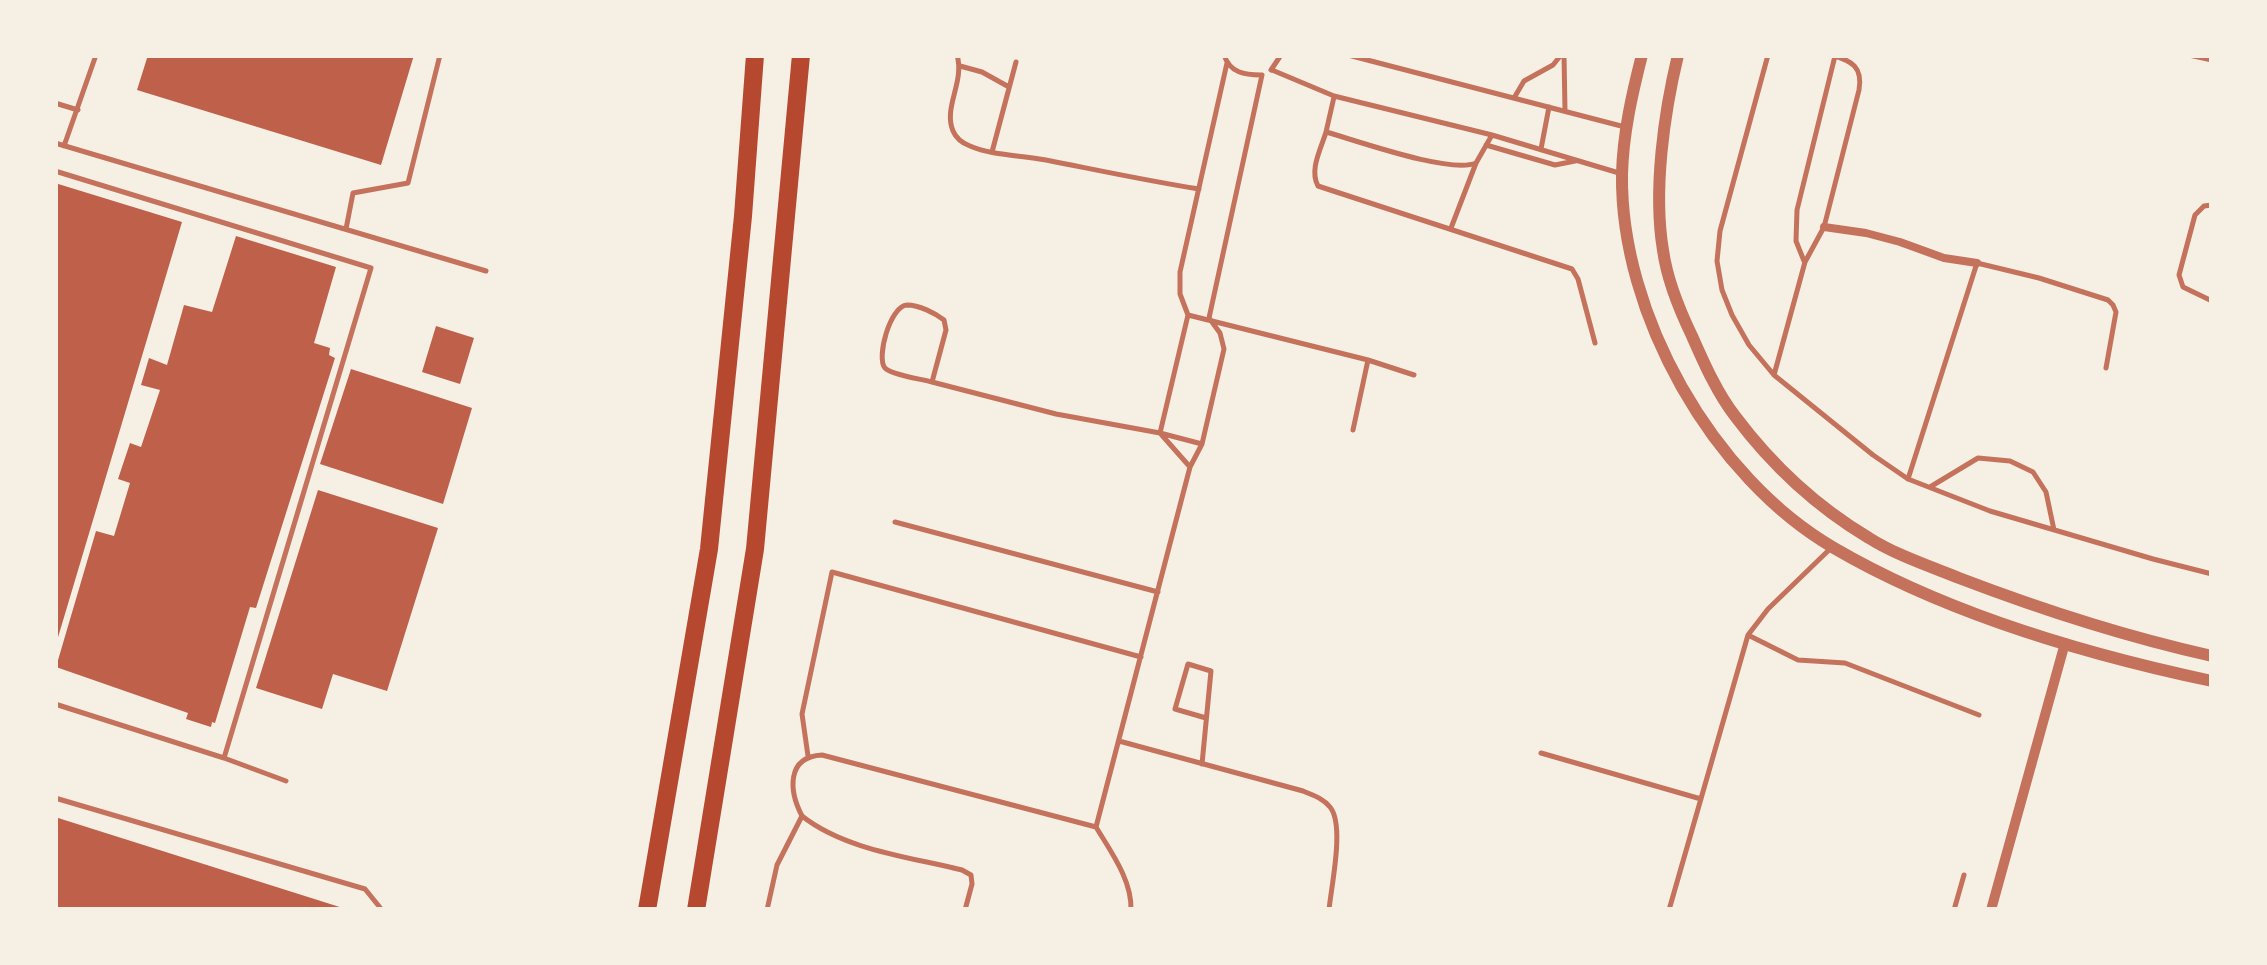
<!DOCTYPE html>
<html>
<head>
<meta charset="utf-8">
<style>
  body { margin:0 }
  #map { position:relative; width:2267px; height:965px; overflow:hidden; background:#f6efe4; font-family:Spectral,serif }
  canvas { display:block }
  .frame { position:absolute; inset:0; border:58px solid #f6efe4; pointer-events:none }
</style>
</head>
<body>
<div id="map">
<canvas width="2267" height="965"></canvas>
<div class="frame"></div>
</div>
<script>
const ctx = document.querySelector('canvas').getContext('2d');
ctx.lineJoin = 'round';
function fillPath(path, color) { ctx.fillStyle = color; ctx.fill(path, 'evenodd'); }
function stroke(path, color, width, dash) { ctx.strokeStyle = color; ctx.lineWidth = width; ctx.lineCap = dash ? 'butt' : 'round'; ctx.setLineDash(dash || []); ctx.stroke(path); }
const building = new Path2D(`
  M148,55h266l-33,110 -244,-75z
  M55,183l127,39 -126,422h-1z
  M236,236l100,31 -22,76 16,5 -1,7 6,3 -79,250 -6,-1 -35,116 -3,-1 -1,5 -25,-8 2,-6 -132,-46 40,-136 18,5 16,-53 -12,-4 12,-36 11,4 19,-57 -19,-5 8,-27 18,7 17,-60 28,7z
  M436,326l38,12 -14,46 -38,-12z
  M351,369l121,39 -29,96 -123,-40z
  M318,490l120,38 -51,163 -54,-17 -11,35 -66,-21z
  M55,817l291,92v1h-291z`);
const service = new Path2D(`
  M957,55c8,27 -14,52 -4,76 3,7 9,12 17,15 23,10 51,9 76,14 51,10 102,21 153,29
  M1224,55c6,18 21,20 37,20
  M1348,55l277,72
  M1564,55l1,56
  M1768,55l-48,176 -3,30 5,29 10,25 17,30 25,30 99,80 35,24 82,32 163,48 59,15
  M2189,55l23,5
  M960,66l22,6 27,15
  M1271,70l10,-15
  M1272,70l62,26 158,39 127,38
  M1334,97l-8,35c32,9 124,42 150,31
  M1514,98l10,-17 29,-16 8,-10
  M55,103l23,7
  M1326,132c-5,17 -17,38 -8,54l254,83 6,10 17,64
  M55,143l431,128
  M1486,145l69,20 20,-4
  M64,146l32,-91
  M1541,149l8,-42
  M992,152l24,-90
  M55,171l316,97 -147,490
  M2212,205l-8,1 -9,9 -16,60 4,12 29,14
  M1451,228l25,-65 16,-28
  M346,229l7,-36 55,-10 32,-128
  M1804,261l-8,-20 1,-31 38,-154
  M1188,315l180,45 46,15
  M1774,375l31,-113 19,-35 35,-137c4,-23 -7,-29 -27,-35
  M932,382c-11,-3 -40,-7 -47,-14 -9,-10 5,-62 22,-63 12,0 28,8 37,15l2,10 -14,52 124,32 104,19 42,11
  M1353,430l15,-70
  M1190,467l-30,-34 28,-118 -8,-21v-22l47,-209
  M1908,479l69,-216 62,15 69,22 5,5 3,7 -10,56
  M1930,487l48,-29 32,3 23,11 13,20 8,38
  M895,522l263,70
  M1748,635l50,25 47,3 134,52
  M55,704l169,54 62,23
  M1119,741l184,50c9,4 20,7 27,16 15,18 1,80 -1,103
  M1541,753l160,46
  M808,756l-6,-42 30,-142 309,85
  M1202,764l9,-93 -23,-7 -13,45 31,9
  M55,798l310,91 17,21
  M802,816c43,34 108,41 160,54l9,5 1,9 -7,26
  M1096,827l94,-360 12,-23 22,-95 -4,-16 -11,-15 53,-243
  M767,910l10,-45 25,-49c-13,-25 -16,-59 20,-61l274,72c15,25 36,53 35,83
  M1669,910l79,-275 20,-26 63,-61
  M1954,910l10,-35`);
const pedestrian = new Path2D(`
  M1824,227l42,6 34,9 44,16 33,5`);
const minor = new Path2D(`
  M1991,910l74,-267`);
const tertiary = new Path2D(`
  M1642,55c-10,39 -19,79 -20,119 -2,140 91,304 212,374 113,66 250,106 378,133
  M1678,55c-14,58 -25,136 -15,195 4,30 16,59 29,86 12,27 25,57 43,80 36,48 82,91 134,122 27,17 60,28 90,40 81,31 168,59 253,78`);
const motorway = new Path2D(`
  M647,910l62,-361 34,-333 12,-161
  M696,910l59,-361 46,-494`);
fillPath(building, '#bf614a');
stroke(service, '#c5725c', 5);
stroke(pedestrian, '#c5725c', 8);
stroke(minor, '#c5725c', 10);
stroke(tertiary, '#c5725c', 12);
stroke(motorway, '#b5482f', 18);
</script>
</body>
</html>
